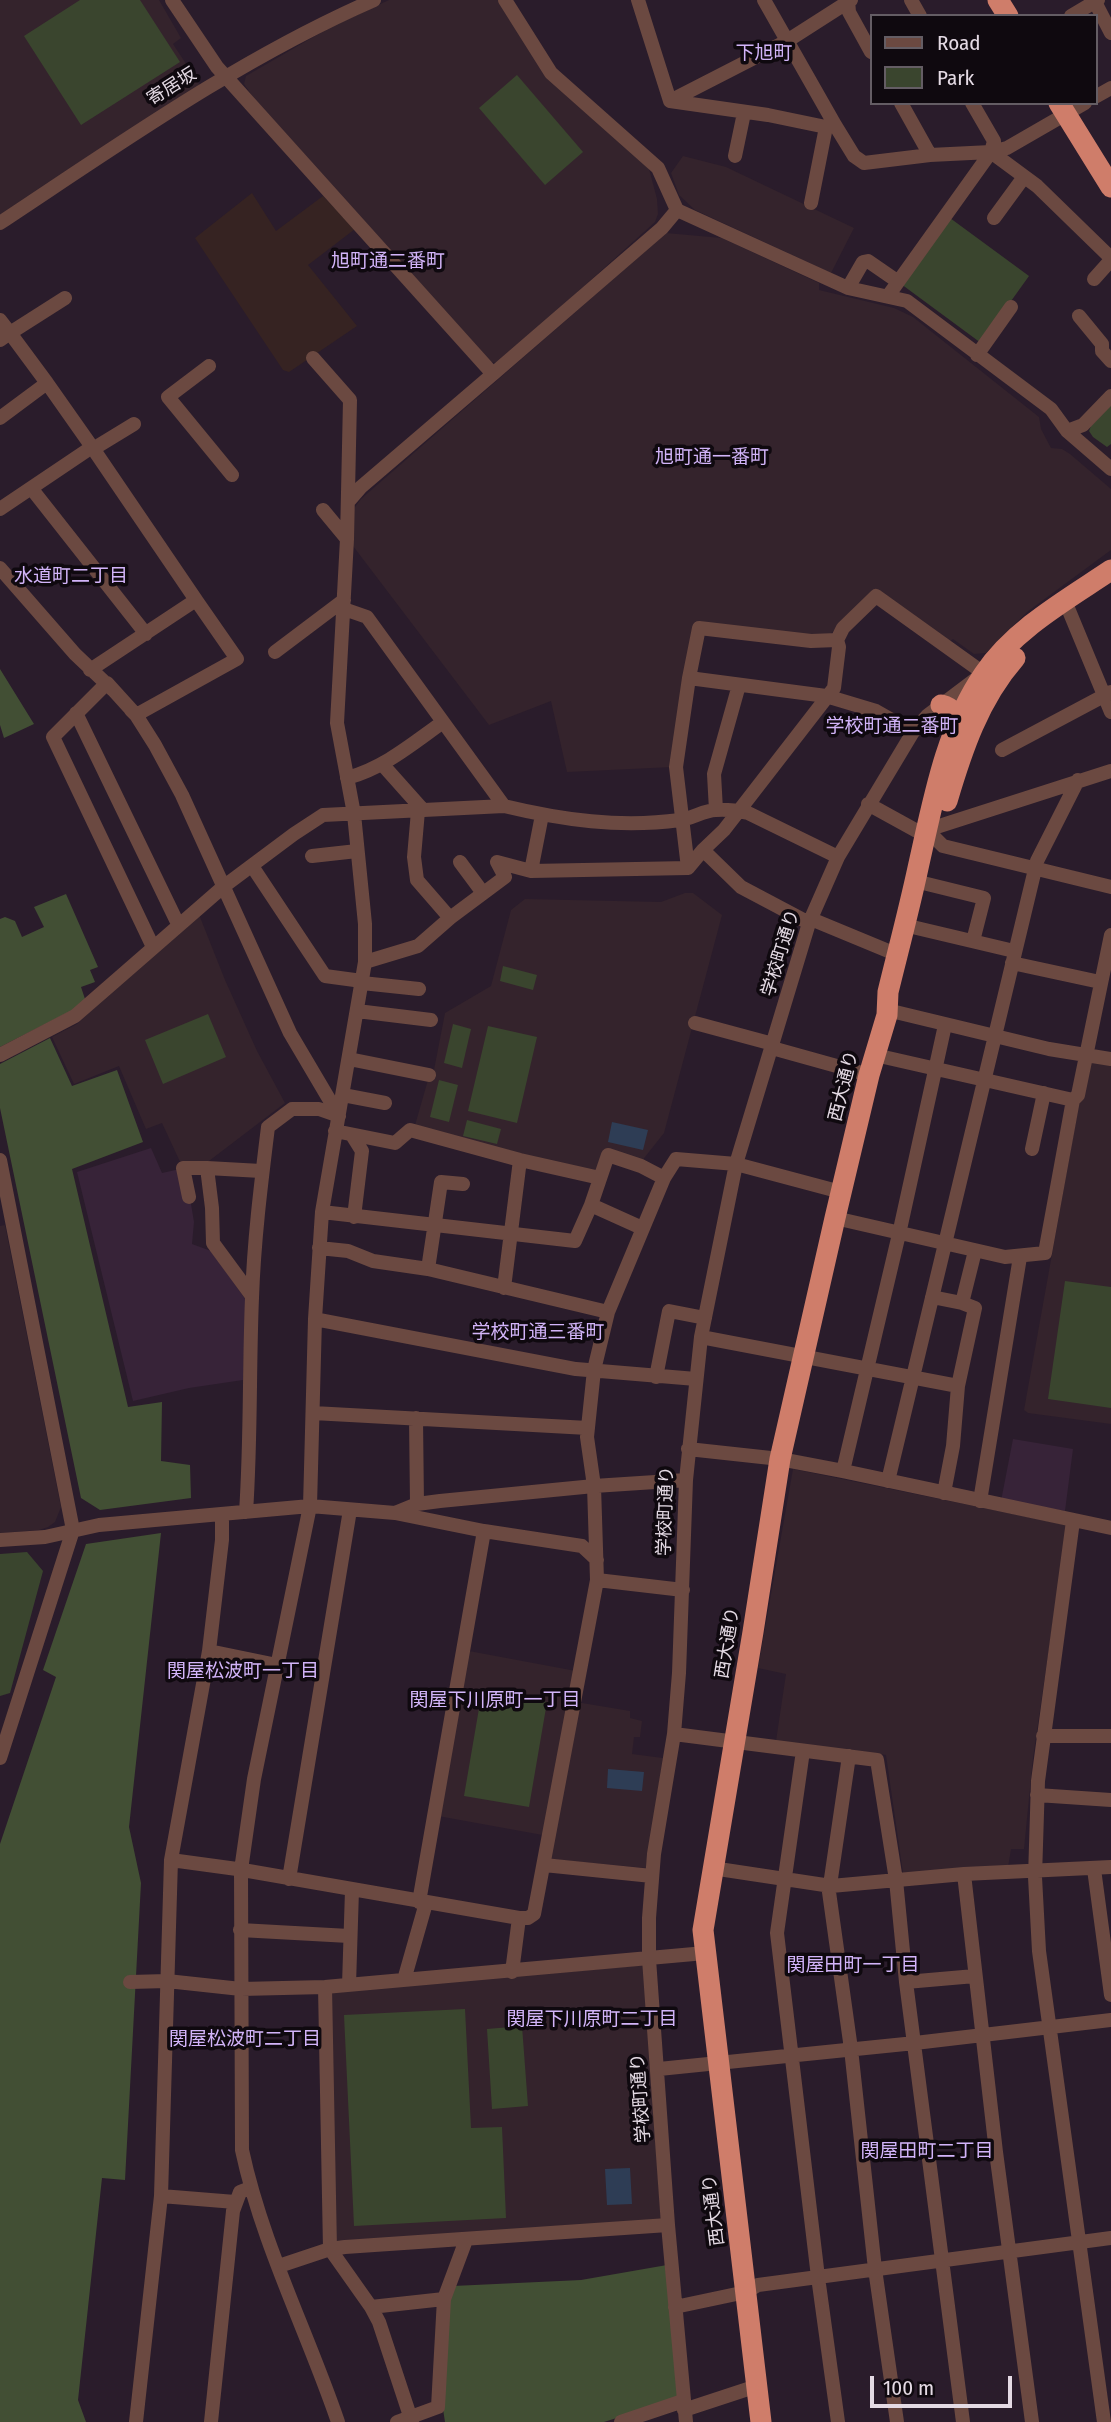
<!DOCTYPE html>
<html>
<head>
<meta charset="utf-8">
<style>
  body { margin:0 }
  #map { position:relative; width:1111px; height:2422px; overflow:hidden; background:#2a1c2b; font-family:"Fira Sans Condensed",sans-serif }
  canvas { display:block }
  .legend { position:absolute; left:870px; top:14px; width:228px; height:91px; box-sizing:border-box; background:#0f090f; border:2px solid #645d64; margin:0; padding:9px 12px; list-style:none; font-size:21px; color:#e4dae4 }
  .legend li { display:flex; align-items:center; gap:14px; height:35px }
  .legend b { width:35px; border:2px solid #645d64 }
  .scale { position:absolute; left:870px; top:2376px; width:142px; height:32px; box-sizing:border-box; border:4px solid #e4dae4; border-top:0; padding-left:9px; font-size:21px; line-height:24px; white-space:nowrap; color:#e4dae4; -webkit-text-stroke:5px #0f090f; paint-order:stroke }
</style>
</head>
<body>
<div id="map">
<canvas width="1111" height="2422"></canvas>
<ul class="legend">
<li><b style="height:9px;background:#6b4941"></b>Road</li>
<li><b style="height:19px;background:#3a452e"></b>Park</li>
</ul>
<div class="scale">100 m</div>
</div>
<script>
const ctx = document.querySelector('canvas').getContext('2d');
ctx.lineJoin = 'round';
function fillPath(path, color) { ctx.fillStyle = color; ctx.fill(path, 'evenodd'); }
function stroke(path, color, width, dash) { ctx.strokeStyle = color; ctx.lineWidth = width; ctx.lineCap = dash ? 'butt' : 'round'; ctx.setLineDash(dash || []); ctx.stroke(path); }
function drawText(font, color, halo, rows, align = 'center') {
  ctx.font = font + ' "Fira Sans Condensed","Noto Sans JP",sans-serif'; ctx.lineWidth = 7; ctx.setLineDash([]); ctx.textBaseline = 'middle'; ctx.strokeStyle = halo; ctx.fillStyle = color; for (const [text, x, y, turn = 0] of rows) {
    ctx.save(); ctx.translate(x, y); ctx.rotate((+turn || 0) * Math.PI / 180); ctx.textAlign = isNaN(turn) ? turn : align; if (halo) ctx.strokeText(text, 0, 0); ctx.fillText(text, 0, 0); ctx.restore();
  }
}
const built = new Path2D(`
  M151,1148l11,25 18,-4 10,29 4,24 -2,22 19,7 35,49 -3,80 -54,8 -56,13 -56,-229z
  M1013,1439l60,10 -8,62 -64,-10z`);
const industrial = new Path2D(`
  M252,193l24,38 47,-35 32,33 -47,36 49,61 -68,46 -6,-2 -88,-132z`);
const education = new Path2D(`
  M0,0h159l22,38 -8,6 27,41 -200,132z
  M389,0h111l43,69 105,96 9,34 1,15 -3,8 -156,141 -9,-1 -226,-249 -20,-29 2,-8 81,-47z
  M683,156l43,11 128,61 -23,45 -136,-63 -16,-15 -8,-22z
  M666,233l56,5 97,45v7l75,18 19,9 126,100 2,12 10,19 11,1 8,5 41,35v61l-84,62 -41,41 -12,1 -21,-15 -4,3 -71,-52 -51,47 -129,-12 -26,142 -105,5 -16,-71 -62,24 -136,-179 -1,-35 9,-12z
  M685,893h8l29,22 -58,218 -23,29 -38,-11 -6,24 -183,-46 14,-49 5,-5 12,-62 46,-27 20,-76 14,-11 136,3z
  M198,912l27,68 32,71 28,52 -80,61 -23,2 -20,-43 -16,6 -27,-63 -45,18 -22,-47 25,-13z
  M1090,1061l21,3v360l-83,-11 -4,-3 62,-345z
  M5,1225l56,282 -6,15 -7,5 -9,3 -39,3v-307z
  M793,1469l274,56 -34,233 -9,91h-13l-3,18 -105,6 -17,-118 -110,-14 10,-67 -28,-6z
  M469,1651l107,20 -28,165 -110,-20z
  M576,1702l54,9v7l12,3 -2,16h-6l-2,17 31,4 -17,110 -97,-9z
  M644,1965l17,258 -325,22 -7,-248 4,-5z`);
const green = new Path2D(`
  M80,0h60l40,62 -99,63 -57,-89z
  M517,75l66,77 -38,33 -66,-77z
  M950,218l79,58 -48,67 -80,-59z
  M1111,405v39l-4,3 -14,-10 -4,-6 2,-5z
  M503,966l34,9 -4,15 -33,-9z
  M208,1014l18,43 -63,27 -18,-44z
  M453,1024l18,5 -9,39 -18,-5z
  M488,1026l49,11 -20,86 -49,-12z
  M439,1080l19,5 -9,37 -19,-5z
  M467,1120l34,9 -4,15 -34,-8z
  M1065,1281l46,6v121l-63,-9z
  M27,1552l16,19 -33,122 -10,3v-142z
  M482,1691l65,11 -18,105 -65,-11z
  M465,2009l6,119 31,-1 4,91 -152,8 -10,-211z
  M522,2026l6,80 -36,3 -5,-80z`);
const forest = new Path2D(`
  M0,669l34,55 -30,14 -4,-13z
  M66,894l32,73 -8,3 5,12 -14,5 4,12 -12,11 -73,37v-128l5,-2 10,4 7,16 22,-10 -10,-20z
  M50,1038l22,48 45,-16 26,72 -71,27 56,238 34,-5 -1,59 29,4 1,33 -91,12 -19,-12 -81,-390v-44z
  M161,1533l-32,294 12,56 -16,297 -23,-2 -24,222 8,22h-86v-578l56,-167 -13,-7 43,-126z
  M667,2265l13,133 -76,24h-159l-2,-13 3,-91 7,-32 128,-6z`);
const water = new Path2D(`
  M612,1122l36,8 -5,20 -35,-8z
  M608,1769l36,3 -2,19 -35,-3z
  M630,2168l2,36 -25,1 -2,-36z`);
const minor = new Path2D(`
  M172,0l45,67 276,307 -132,113 -13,15
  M505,0l46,73 107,95 19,42 171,78 59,13 144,108 16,22 44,38
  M638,0l32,101
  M764,0l71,125 19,31 10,7 66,-8 61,-3 16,-4 78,-45
  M848,0l1,12 22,40
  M911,0l9,16
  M1094,0l17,33
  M1071,16l27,-16
  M1095,97l16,-9
  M670,101l117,-60 64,-41
  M670,101l98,14 58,12 9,-2
  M901,103l29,52
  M991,152l46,34 74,72
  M735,156l9,-43
  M811,203l15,-76
  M994,218l30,-41
  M0,223c121,-80 241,-165 374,-223
  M1094,279l17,-19
  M848,288l15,-26 5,-1 29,20
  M888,296l103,-144 3,-11 -22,-38
  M1079,316l23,28v7l9,10
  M0,320l10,13 -10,7
  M977,355l34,-48
  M313,358l37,42 -3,139 -10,184 17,91 11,110v38l-43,250 -7,107 -5,187 -56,273 -13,91 1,280c20,94 65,181 96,272
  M209,366l-41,31 64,78
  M493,374l169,-146 15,-18
  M0,418l47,-35 -37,-50 55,-35
  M1067,431l16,-6 28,-29
  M93,449l41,-25
  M31,488l115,146
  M0,509l92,-62 -45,-64
  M323,510l24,29
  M0,568l75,86 38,36
  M1065,601l46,111
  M275,652l69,-52
  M90,670l106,-70 -104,-153
  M689,678l137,18 50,15 37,21
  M107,683l29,32 19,30 27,50 108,238 49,83
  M107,683l-54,54 100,210
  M131,710l5,5 101,-56 -41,-59
  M76,713l102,211
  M1002,750l109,-58
  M382,764l41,46
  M347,778c37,-10 65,-34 96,-56
  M868,804l49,27 10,-1 184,-59
  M504,806c58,14 116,22 176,14 12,-1 24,-10 36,-10 10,-1 23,1 32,3l90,44
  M716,810l-2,-36 25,-89
  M418,811l-4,46 3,23 33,38
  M927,830l16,16 168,41
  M703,850l38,37 68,36
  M312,856l45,-5
  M460,862l23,31
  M252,866l73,110 37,5
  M688,868l-12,-101 13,-89 10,-50 112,13 26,-1 6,-12 33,-32 113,81
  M688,868l15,-18 21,-20 110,-142 5,-41 -2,-7
  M531,871l11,-56
  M915,881l69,17 -11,43
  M811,919l87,36
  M904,925l110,26
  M365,962l53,-16 32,-28 55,-41 -8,-15 34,9 157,-3
  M1012,963l88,19
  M362,983l57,6
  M887,1010l162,39 62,10
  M357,1011l74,9
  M695,1023l78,21
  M772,1048l97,27
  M0,1055l75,-39 148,-129 71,-53 29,-19 181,-9 -137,-189 -23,-8
  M875,1055l198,45
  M349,1059l80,16
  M343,1095l42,8
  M335,1131l60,12 15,-13 110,30 80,18
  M352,1135l10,16 -8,66
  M1032,1149l12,-56
  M0,1160l73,370 -73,228
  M189,1197l-6,-29h24
  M591,1205l17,-50 33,11 23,12
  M322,1212l253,29 16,-36 51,23
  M835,1218l170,39 40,-4 28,-153 5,-5 33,-160
  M319,1248l29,3 25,10 55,8 180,43
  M428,1269l13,-87 22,2
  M504,1288l16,-128
  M252,1296l-39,-53 -1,-35 -5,-40 54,3
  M932,1297l30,6
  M315,1319l261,50 120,10
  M701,1337l257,49
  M656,1377l13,-66 36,7
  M313,1413l275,15
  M416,1418l1,86
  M688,1449l92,10 63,12 268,57
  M843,1471l56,-237 46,-209
  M888,1481l149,-620 41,-81
  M944,1493l9,-47 5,-60 17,-78 -13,-5 13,-52
  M980,1501l40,-244
  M246,1512c5,-71 3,-143 6,-214 2,-58 9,-114 16,-171l24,-18h27l20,7
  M395,1513l22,-9 23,-3 154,-15 92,-6
  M1073,1521l-35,260 -3,96 4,74 65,471
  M0,1540l45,-3 54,-12 211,-19 85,7 89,18 98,15 15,14
  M597,1580l86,10
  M209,1651l68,14
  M674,1734l203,26 19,120 10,102 57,440
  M1043,1736h68
  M803,1751l-26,182 41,344 20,145
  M849,1756l-20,136 22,157 24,220 22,153
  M1037,1795l74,5
  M171,1860l66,9 282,49h9l6,-4 63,-334 -3,-94 -7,-49 7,-67 14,-58 56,-134 12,-19 60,5 105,28
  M544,1865l108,11
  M712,1868l119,18 133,-12 32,278 36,270
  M1094,1869l17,126
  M964,1874l147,-7
  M289,1879l61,-369
  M419,1902l65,-371
  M240,1930l109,6
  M512,1972l7,-54
  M404,1980l22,-77
  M130,1982l37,-1 74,8 84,-2 380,-34
  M906,1982l69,-6
  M349,1985l3,-95
  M325,1987l5,262 41,58 8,15 33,100
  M659,2069l256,-26 196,-23
  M161,2196l74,6
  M279,2266l51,-17 15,-2 323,-22
  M371,2307l73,-8
  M675,2307l71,-15 12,-7 353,-47
  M684,2410l73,-24
  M136,2422l25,-226 10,-336 38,-209 13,-111v-25
  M211,2422l22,-211 7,-19 10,-4
  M397,2422l41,-15 6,-108 22,-59
  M621,2422l62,-21
  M686,2422l-18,-197 -19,-266v-41l5,-64 20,-120 5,-61 7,-193 15,-143 35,-173 73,-241 29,-66 75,-125 15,-17 49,-37`);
const highway = new Path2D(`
  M998,0l10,16
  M1059,103l52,84
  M941,705c11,3 16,8 16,19
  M947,801c15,-51 32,-102 68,-143
  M761,2422l-58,-492 50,-298 27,-173 55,-241 34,-143 18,-60 1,-23c10,-41 21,-82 30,-124 15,-66 27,-137 66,-194 30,-45 84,-75 127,-104`);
const streetNames = [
  ["寄居坂",172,87,-32],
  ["学校町通り",781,953,-73],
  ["西大通り",844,1086,-76],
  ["学校町通り",666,1511,-88],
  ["西大通り",728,1643,-81],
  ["学校町通り",641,2098,-94],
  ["西大通り",714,2210,-97]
];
const neighbourhoodNames = [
  ["下旭町",764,54],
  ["旭町通二番町",388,262],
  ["旭町通一番町",712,458],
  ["水道町二丁目",71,577],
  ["学校町通二番町",892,727],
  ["学校町通三番町",538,1333],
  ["関屋松波町一丁目",243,1672],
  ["関屋下川原町一丁目",495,1701],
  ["関屋田町一丁目",853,1966],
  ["関屋下川原町二丁目",592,2020],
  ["関屋松波町二丁目",245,2040],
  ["関屋田町二丁目",927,2152]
];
fillPath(built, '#372338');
fillPath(industrial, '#362322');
fillPath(education, '#34232c');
fillPath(green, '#3a452e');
fillPath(forest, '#424f34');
fillPath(water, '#2e3d55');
stroke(minor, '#6b4941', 14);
stroke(highway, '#cf7d6a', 21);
drawText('18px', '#e4dae4', '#0f090f', streetNames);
drawText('19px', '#d2b4f9', '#0f090f', neighbourhoodNames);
</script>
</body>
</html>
